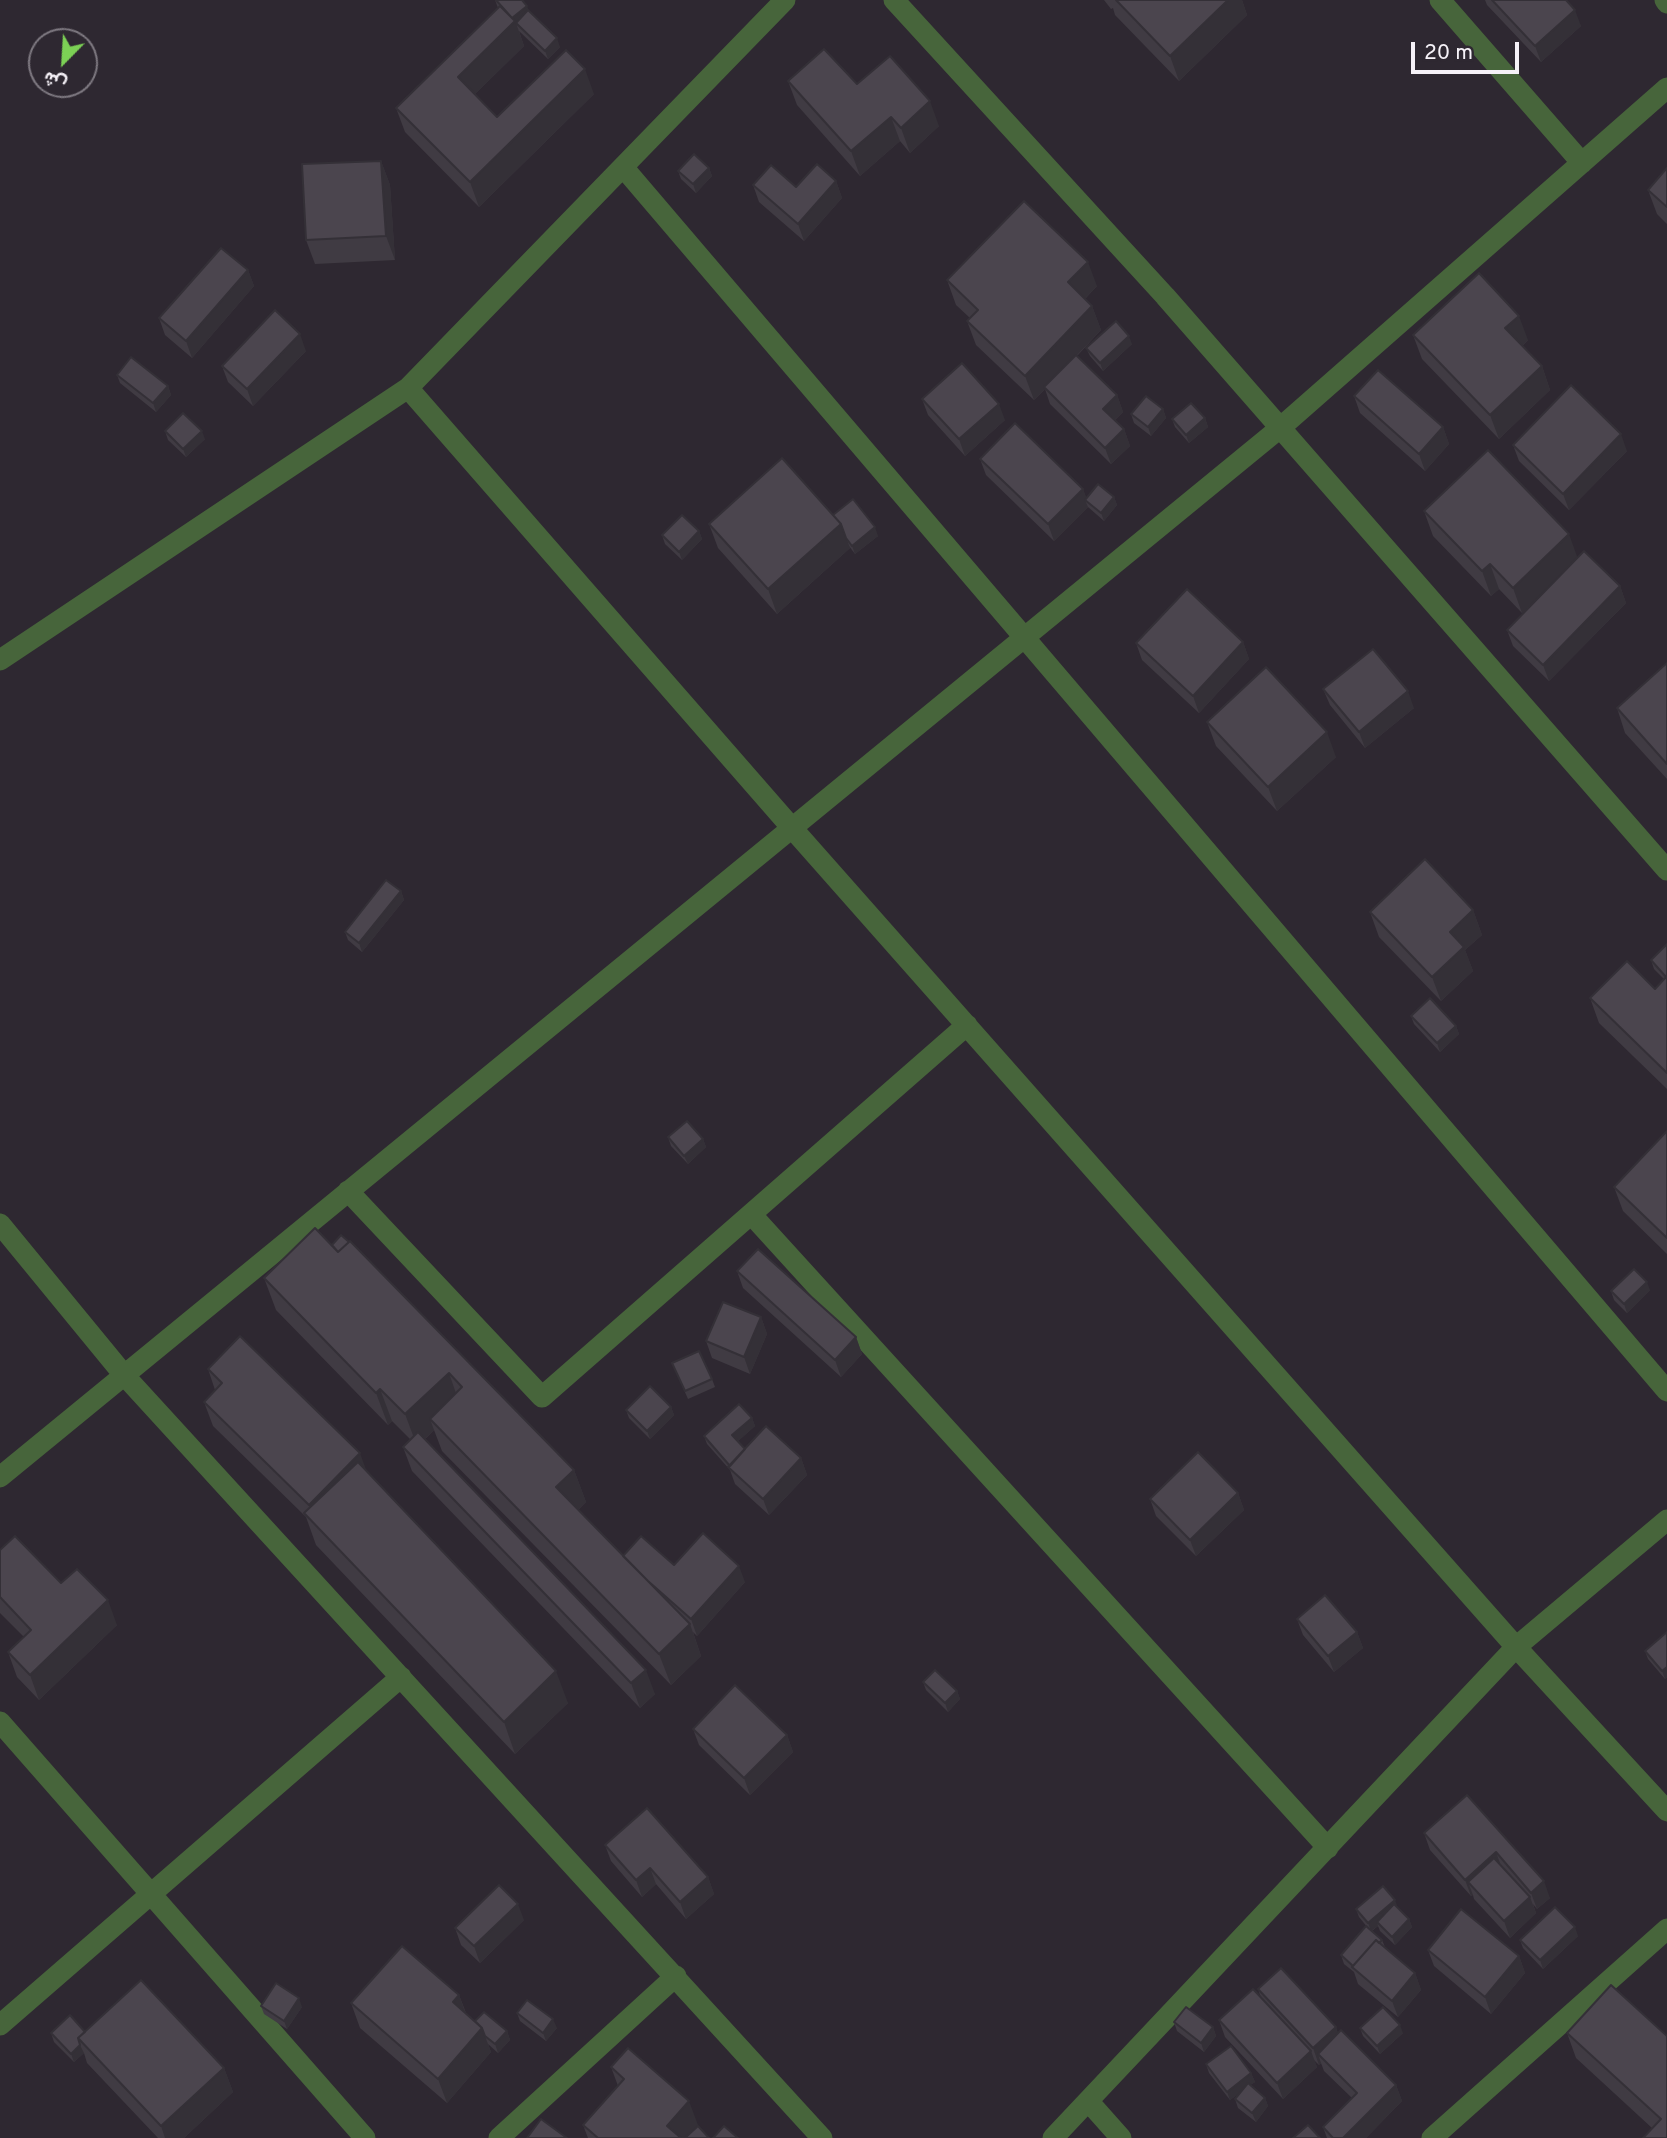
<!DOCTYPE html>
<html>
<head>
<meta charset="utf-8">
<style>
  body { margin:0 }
  #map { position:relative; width:1667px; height:2138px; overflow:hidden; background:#2e2831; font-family:Overpass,Vazirmatn,sans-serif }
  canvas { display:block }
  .north { position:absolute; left:28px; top:28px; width:70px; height:70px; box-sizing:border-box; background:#2e2831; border:2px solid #7e7981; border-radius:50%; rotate:204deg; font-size:19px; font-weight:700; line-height:28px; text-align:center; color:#f6f2f8 }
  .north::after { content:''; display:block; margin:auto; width:24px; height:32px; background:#7cd155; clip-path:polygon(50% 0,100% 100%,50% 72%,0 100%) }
  .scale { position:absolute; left:1411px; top:42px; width:108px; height:32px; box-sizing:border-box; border:4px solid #f6f2f8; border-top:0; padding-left:9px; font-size:21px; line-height:24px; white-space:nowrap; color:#f6f2f8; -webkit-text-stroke:5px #2e2831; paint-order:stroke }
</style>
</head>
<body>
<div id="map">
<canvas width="1667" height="2138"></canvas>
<div class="north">ش</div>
<div class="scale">20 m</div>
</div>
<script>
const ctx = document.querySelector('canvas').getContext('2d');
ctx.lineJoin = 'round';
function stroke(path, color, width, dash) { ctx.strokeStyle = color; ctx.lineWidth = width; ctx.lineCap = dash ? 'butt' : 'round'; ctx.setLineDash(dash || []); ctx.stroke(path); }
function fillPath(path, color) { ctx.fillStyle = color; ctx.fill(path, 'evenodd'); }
const minor = new Path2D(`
  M894,0l271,296 502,574
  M1440,0l142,163
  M1665,0l2,3
  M623,167l1044,1224
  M408,388l384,440 724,819 151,164
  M0,660l408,-272 377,-388
  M348,1191l194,206 425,-372
  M751,1214l577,634
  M0,1224l124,151 698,763
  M0,1477l1280,-1049 387,-340
  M0,1722l365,416
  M0,2025l401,-348
  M1089,2102l32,36
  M499,2138l177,-162
  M1053,2138l463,-491 151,-127
  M1432,2138l235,-209`);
const wall = new Path2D(`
  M495,0h27l7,11 31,36 -12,12 -29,-28 -2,-6 7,21 -49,48 22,23 97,-23 -115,113 -74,-75 -9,-24 102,-100z
  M1104,0h138l5,15 -68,66 -64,-66 -2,-7 -2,1z
  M1485,0h81l15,26 -40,36 -54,-57z
  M788,81l69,3 82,42 -29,27 -10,-12 -40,35 -63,-71z
  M381,161l9,24 5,75 -80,4 -9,-24z
  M709,168l3,8 -16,17 -15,-14 -3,-8z
  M1667,168v56l-10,-10 -9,-24z
  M836,181l6,17 -38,43 -45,-39 -6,-17 43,2z
  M248,270l6,16 -62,72 -27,-23 -6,-17z
  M947,280l150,6 -12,13 7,7 9,24 -24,26 40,39 6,17 -8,8 9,9 6,17 -19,18 -61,-60 -5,-15 -11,11 -58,-55 -9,-24 3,-3 -14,-13z
  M1413,335l115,5 -6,6 20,20 8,24 -51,49 -77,-80z
  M1132,344l-29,27 -13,-15 -4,-8z
  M306,351l-53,55 -25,-24 -6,-16z
  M117,375l51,11 3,9 -15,17 -36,-29z
  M1354,396l89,31 6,17 -24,27 -65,-58z
  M922,399l83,21 -40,36 -37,-41z
  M1163,409l3,9 -15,18 -17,-13 -3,-9z
  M1205,418l3,9 -19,16 -14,-16 -3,-8z
  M165,431l40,8 -19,18 -18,-17z
  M1513,445l114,6 -58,59 -50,-49z
  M980,459l103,30 3,9 28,-1 3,8 -13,16 -16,-14 -34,34 -68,-66z
  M1424,511l153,46 43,29 6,17 -77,78 -36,-35 -6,-16 30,-31 -15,14 -23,-24 -8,7 -58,-60z
  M833,515l45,21 -23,18 -6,-8 1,2 -73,66 -59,-66 -9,-24z
  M699,531l3,8 -20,21 -17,-16 -3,-9z
  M1243,642l6,17 -50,54 -57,-53 -6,-17z
  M1667,663v116l-42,-46 -8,-25z
  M1323,689l91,19 -49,40 -35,-43z
  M1207,722l129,35 -59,54 -61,-65z
  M401,891l3,9 -42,52 -14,-12 -3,-8z
  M1473,910l9,25 -17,15 8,21 -32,30 -62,-64 -9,-25z
  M1667,944v145l-68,-66 -9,-25 65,-9 9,-10 -10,-10 -3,-9z
  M1411,1016l45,10 3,8 -19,18 -26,-28z
  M1667,1131v123l-44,-43 -9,-24z
  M668,1137l35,2 3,8 -18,17 -17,-18z
  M332,1245l242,225 12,32 -8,8 45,46 51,9 71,17 -48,54 -4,-4 8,24 -30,29 -229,-234 -8,-21 -9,9 230,255 -15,14 -228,-237 -9,-24 8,-7 -19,-19 -4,4 -112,-115 -12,-32z
  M737,1271l119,66 6,17 -21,23 -98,-89z
  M1650,1290l-23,23 -13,-13 -3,-9z
  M761,1317l6,17 -17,40 -38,-16 -6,-17z
  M672,1363l40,16 3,8 -27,12z
  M208,1369l159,103 201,231 -53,51 -199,-209 -10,-28 -93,-91 -9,-24 11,-12z
  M671,1407l3,8 -24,24 -21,-21 -3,-8z
  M752,1418l3,8 -17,15 7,8 56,9 6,17 -38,40 -34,-31 -5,-14 -23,-26 -3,-8z
  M1238,1493l6,17 -48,46 -40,-40 -6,-17z
  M0,1550l61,33 56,42 -78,75 -22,-23 -9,-25 16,-15 -24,-24z
  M1297,1619l60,13 6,16 -29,24 -31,-37z
  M1667,1632v45l-2,2 -17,-20 -3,-8z
  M923,1682l34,9 3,8 -12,13 -22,-22z
  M693,1729l94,6 6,17 -43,43 -51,-50z
  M1467,1795l83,103 -13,11 -4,-5 3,9 -26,25 -36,-39 -1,-4 -2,1 -41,-46 -6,-17z
  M605,1845l103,32 6,17 -28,25 -30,-35 -14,13 -31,-36z
  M1398,1908l11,11 3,8 -17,18 -15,-14 -2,-5 -6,5 10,9 3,7 30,26 6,17 -23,27 -40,-33 -4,-12 -10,-8 -3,-9 27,-27 -9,-11 -3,-8z
  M524,1920l-44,43 -19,-18 -6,-17z
  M1578,1936l-35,33 -20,-21 -3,-8z
  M1428,1950l91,6 6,17 -34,41 -57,-48z
  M1258,1989l78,38 2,7 58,51 6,16 -36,37h-39l-4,-11 29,-29 -28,-27 -3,-8 -2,2 -5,-5 3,7 -34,32 -58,-62 -6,-17 42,-22z
  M459,1995l7,18 9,8 32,10 3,9 -12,13 -10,-9 3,8 -44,51 -87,-75 -9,-25z
  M261,2006l41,1 -15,22 -23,-15z
  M517,2013l40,15 -11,13 -26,-20z
  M1174,2022l39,5 3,9 -12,16 -27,-21z
  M1360,2028l43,5 -23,21 -17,-18z
  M85,2032l139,36 9,24 -49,46h-26l-71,-75 -3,-10 -10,9 -20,-20 -3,-9z
  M1567,2033l100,3v102l-15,-10 -76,-70z
  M1206,2064l45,9 4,9 -5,3 15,13 3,8 -12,16 -18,-14 -3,-9 6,-7 -11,8 -21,-27z
  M611,2067l87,58 -3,4 14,9h-121l-5,-13 35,-39z`);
const shadedWall = new Path2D(`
  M1228,0h14l5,15 -68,66 -9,-25z
  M527,6l3,8 -14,9 8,23 -57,56 -9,-25 53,-58z
  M1575,10l6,16 -40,36 -6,-16z
  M557,38l3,9 -12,12 -3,-8z
  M585,69l9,25 -115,113 -9,-25z
  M930,101l9,25 -29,27 -9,-25z
  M891,117l9,24 -40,35 -9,-25z
  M381,161l9,24 5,75 -9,-24z
  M709,168l3,8 -16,17 -3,-9z
  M836,181l6,17 -38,43 -6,-17z
  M1088,262l9,24 -20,21 -9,-25z
  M248,270l6,16 -62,72 -6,-17z
  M1092,306l9,24 -67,70 -9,-24z
  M1519,316l9,24 -14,13 -9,-25z
  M300,334l6,17 -53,55 -6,-17z
  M1129,336l3,8 -29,27 -3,-8z
  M1542,366l8,24 -51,49 -9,-24z
  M168,386l3,9 -15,17 -3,-9z
  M1117,395l6,17 -14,13 -6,-16z
  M999,404l6,16 -40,36 -6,-17z
  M1163,409l3,9 -15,18 -3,-9z
  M1205,418l3,9 -19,16 -3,-8z
  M1443,427l6,17 -24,27 -6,-17z
  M1124,429l6,17 -19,18 -6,-16z
  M202,431l3,8 -19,18 -3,-8z
  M1621,434l6,17 -58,59 -6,-16z
  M1083,489l5,13 -3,-2 3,7 -34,34 -6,-17z
  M1114,497l3,8 -13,16 -3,-8z
  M841,524l9,24 -73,66 -9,-25z
  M875,527l3,9 -23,18 -3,-8z
  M699,531l3,8 -20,21 -3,-8z
  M1569,534l9,25 -56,54 -9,-25z
  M1490,564l9,25 -8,7 -9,-25z
  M1620,586l6,17 -77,78 -6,-16z
  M1243,642l6,17 -50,54 -6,-17z
  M1408,691l6,17 -49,40 -6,-16z
  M1327,732l9,25 -59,54 -9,-24z
  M401,891l3,9 -42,52 -3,-9z
  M1473,910l9,25 -17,15 8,21 -32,30 -9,-24 18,-45z
  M1456,1026l3,8 -19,18 -3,-9z
  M703,1139l3,8 -18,17 -4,-8z
  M1647,1282l3,8 -23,23 -3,-9z
  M761,1317l6,17 -17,40 -6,-17z
  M856,1337l6,17 -21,23 -6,-17z
  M449,1373l11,32 -30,14 4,11 -17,16 -12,-32z
  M380,1389l12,32 -4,4 -12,-32z
  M671,1407l3,8 -24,24 -3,-8z
  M752,1418l3,8 -20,18 -3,-9z
  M360,1453l9,25 -52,48 -8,-21z
  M801,1458l6,17 -38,40 -6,-16z
  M574,1470l12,32 -18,17 -12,-32z
  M1238,1493l6,17 -48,46 -6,-16z
  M739,1566l6,16 -48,54 -6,-17z
  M108,1600l9,25 -78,75 -9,-25z
  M690,1624l11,32 -30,29 -12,-31z
  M1357,1632l6,16 -29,24 -6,-16z
  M1667,1667v10l-2,2 -3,-8z
  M646,1670l9,24 -15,14 -9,-25z
  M556,1671l12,32 -53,51 -11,-32z
  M957,1691l3,8 -12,13 -3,-9z
  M787,1735l6,17 -43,43 -6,-17z
  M1496,1852l6,17 -34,13 5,13 -2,1 -6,-16z
  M650,1868l6,16 -14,13 -6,-17z
  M708,1877l6,17 -28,25 -6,-17z
  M1544,1881l6,17 -13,11 -6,-16z
  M1530,1897l6,16 -26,25 -6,-17z
  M1395,1900l3,8 -21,14 1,4 -7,5 -3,-8z
  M518,1904l6,16 -44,43 -6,-17z
  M1409,1919l3,8 -17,18 -3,-8z
  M1575,1927l3,9 -35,33 -3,-9z
  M1519,1956l6,17 -34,41 -6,-17z
  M1415,1973l6,17 -23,27 -6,-16z
  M459,1995l9,25 -15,-18z
  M299,1998l3,9 -15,22 -3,-8z
  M553,2019l4,9 -11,13 -3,-8z
  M1400,2025l3,8 -23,21 -3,-8z
  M1213,2027l3,9 -12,16 -3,-9z
  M1336,2027l6,17 -24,10 3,9 -2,2 -6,-17z
  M482,2028l9,24 -44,51 -9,-24z
  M507,2031l3,9 -12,13 -3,-9z
  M80,2045l4,8 -10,9 -3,-8z
  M1311,2051l6,16 -34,32 -6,-16z
  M224,2068l9,24 -49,46h-19l-4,-12z
  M1251,2073l4,9 -25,18 -3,-8z
  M1396,2085l6,16 -36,37h-23z
  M1265,2098l3,8 -12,16 -4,-9z
  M689,2101l9,24 -11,13h-15l-5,-12z`);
const building = new Path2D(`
  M496,0h26l5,6 -15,12z
  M1116,0h112l-58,56z
  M1492,0h74l9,10 -40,36z
  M500,6l15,15 -57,56 39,40 69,-67 19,19 -115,113 -74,-74z
  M528,10l29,28 -12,13 -29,-28z
  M824,49l33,35 33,-28 40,45 -29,27 -10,-11 -40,34 -63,-70z
  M694,154l15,14 -16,16 -15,-13z
  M381,161l5,75 -80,4 -4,-76z
  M817,164l19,17 -38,43 -45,-39 18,-20 25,22z
  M1667,168v39l-19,-17z
  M1024,201l64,61 -20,20 24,24 -67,70 -58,-55 11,-11 -31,-30z
  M221,248l27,22 -62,71 -27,-23z
  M1479,273l40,43 -14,12 37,38 -52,49 -77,-80z
  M275,310l25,24 -53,55 -25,-23z
  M1116,321l13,15 -29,27 -14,-15z
  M1076,355l41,40 -14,14 21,20 -19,19 -61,-61z
  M131,357l37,29 -15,17 -36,-28z
  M962,363l37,41 -40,35 -37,-40z
  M1378,370l65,57 -24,27 -65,-58z
  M1571,385l50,49 -58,60 -50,-49z
  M1146,396l17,13 -15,18 -17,-13z
  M1191,403l14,15 -19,17 -14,-16z
  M183,413l19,18 -19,18 -18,-18z
  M1015,423l68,66 -35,35 -68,-65z
  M1488,450l81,84 -56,54 -23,-24 -8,7 -58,-60z
  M782,458l59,66 -73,65 -59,-65z
  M1098,484l16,13 -13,16 -16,-13z
  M853,499l22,28 -23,19 -6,-8 -5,-14 -8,-9z
  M682,515l17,16 -20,21 -17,-17z
  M1584,551l36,35 -77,79 -36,-35z
  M1187,589l56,53 -50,54 -57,-53z
  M1373,649l35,42 -49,41 -36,-43z
  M1667,663v101l-50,-56z
  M1266,667l61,65 -59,55 -61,-65z
  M1425,859l48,51 -23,22 14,15 -32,30 -62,-65z
  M386,880l15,11 -42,52 -14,-11z
  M1667,944v32l-1,1 -15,-17z
  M1627,961l28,28 12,-13v97l-77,-75z
  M1430,998l26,28 -19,17 -26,-27z
  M687,1121l16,18 -19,17 -16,-19z
  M1667,1131v107l-53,-51z
  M315,1228l23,24 12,-11 224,229 -18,17 134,137 -31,30 -229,-235 32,-32 -13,-14 -44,41 -25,-25 -4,4 -112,-115z
  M341,1235l8,7 -11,10 -6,-7z
  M758,1249l98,88 -21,23 -98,-89z
  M1634,1269l13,13 -23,22 -13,-13z
  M723,1302l38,15 -17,40 -38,-16z
  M240,1336l120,117 -51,52 -105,-103 18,-19 -14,-14z
  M699,1351l13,28 -27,12 -13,-28z
  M650,1386l21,21 -24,24 -21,-21z
  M739,1404l13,14 -20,17 13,14 -15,17 -26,-30z
  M766,1426l35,32 -38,41 -35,-32z
  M418,1432l228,238 -15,13 -228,-236z
  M1198,1452l40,41 -48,47 -40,-41z
  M358,1462l198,209 -52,51 -200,-209z
  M703,1533l36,33 -48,53 -43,-38 -25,-25 18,-20 33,29z
  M15,1536l46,47 16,-14 31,31 -78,75 -22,-23 23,-22 -31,-33v-47z
  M1325,1595l32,37 -29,24 -31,-37z
  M1667,1632v35l-5,4 -17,-20z
  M935,1670l22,21 -12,12 -22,-21z
  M735,1685l52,50 -43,43 -51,-49z
  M1467,1795l77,86 -13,12 -35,-41 -31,28 -41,-47z
  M647,1808l61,69 -28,25 -30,-34 -14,12 -31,-35z
  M1494,1858l36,39 -26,24 -36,-39z
  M499,1885l19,19 -44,42 -19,-18z
  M1383,1886l12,14 -27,23 -12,-14z
  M1394,1904l15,15 -17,18 -15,-15z
  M1555,1907l20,20 -35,33 -20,-20z
  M1461,1909l58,47 -34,41 -57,-47z
  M1366,1926l16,14 -3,3 -3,-3 -23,26 -12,-11z
  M1376,1940l39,33 -23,28 -40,-34z
  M402,1946l57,49 -6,7 29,26 -44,51 -87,-76z
  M1281,1968l55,59 -23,21 -55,-59z
  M141,1980l83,88 -63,58 -83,-88z
  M276,1983l23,15 -15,23 -23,-15z
  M1611,1985l56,51v102h-24l18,-19 -94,-86z
  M1253,1989l58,62 -34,32 -58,-63z
  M527,2000l26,19 -10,14 -26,-20z
  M1186,2007l27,20 -12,16 -27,-21z
  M1383,2007l17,18 -23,21 -17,-18z
  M484,2012l23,19 -12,13 -10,-8 -3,-8 -7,-7z
  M70,2015l15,17 -7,6 2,7 -9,9 -20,-21z
  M1341,2030l55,55 -53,53h-10l-10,-11 34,-34 -39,-39z
  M1231,2046l20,27 -24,19 -21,-28z
  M628,2048l61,53 -22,25 14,12h-83l-15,-13 41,-46 -13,-12z
  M1248,2083l17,15 -13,15 -17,-14z
  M541,2119l26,19h-40z
  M1308,2125l12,13h-27z
  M698,2126l11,12h-24z
  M724,2126l14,12h-25z`);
stroke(minor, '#47653b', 21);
fillPath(wall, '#403b43');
fillPath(shadedWall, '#343037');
fillPath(building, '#4b454e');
stroke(building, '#343037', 2);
</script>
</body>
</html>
